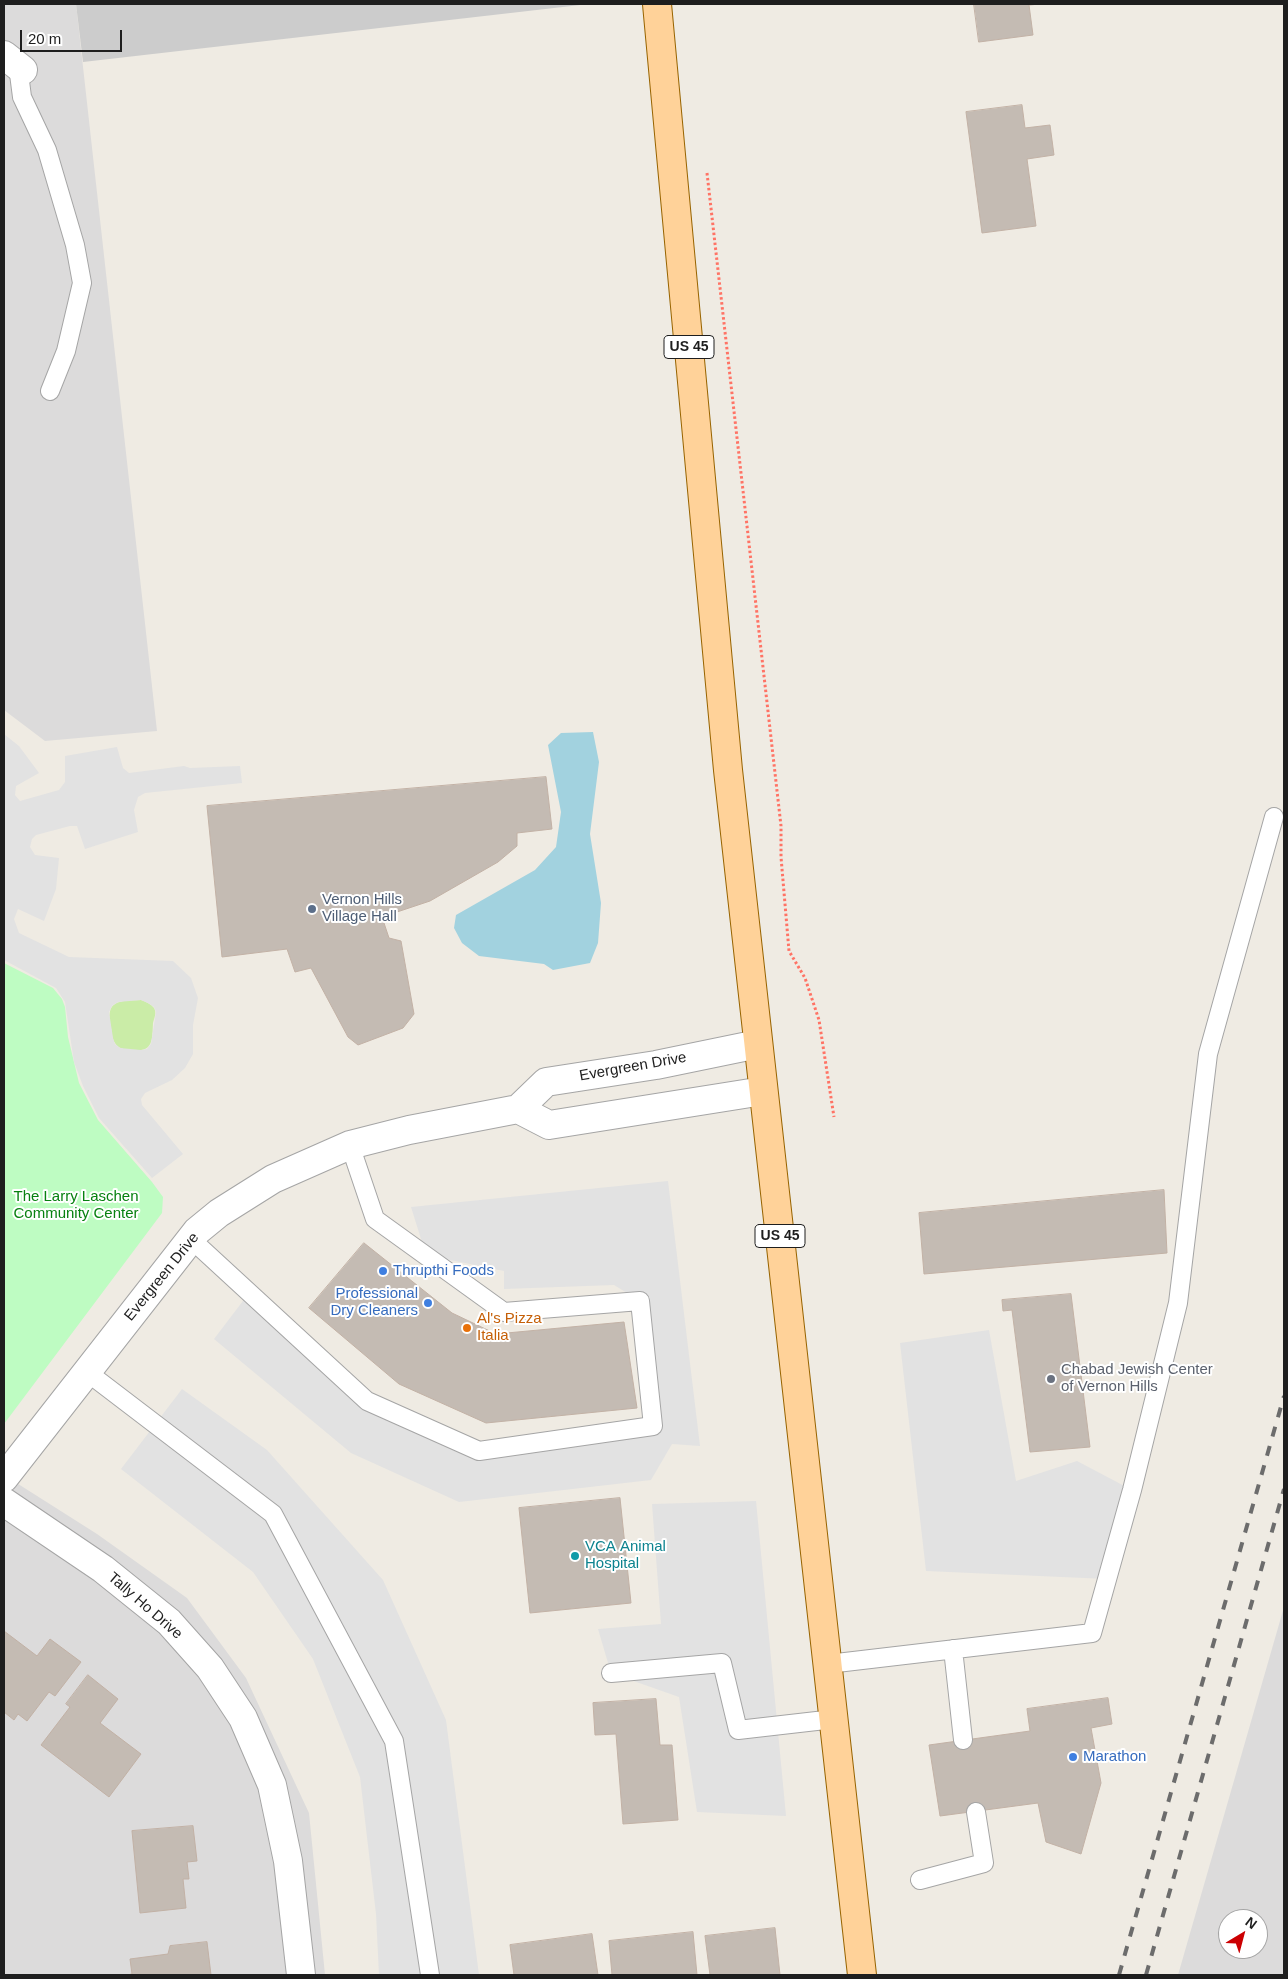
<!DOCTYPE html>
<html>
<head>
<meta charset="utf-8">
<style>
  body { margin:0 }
  #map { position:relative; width:1288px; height:1979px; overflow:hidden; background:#efebe3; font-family:Arial,sans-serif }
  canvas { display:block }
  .frame { position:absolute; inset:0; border:5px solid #1e1e1e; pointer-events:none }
  .north { position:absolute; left:1218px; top:1909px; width:50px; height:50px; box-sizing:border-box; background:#fff; border:1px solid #a5a5a5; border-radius:50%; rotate:37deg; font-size:14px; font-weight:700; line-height:20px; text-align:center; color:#1e1e1e }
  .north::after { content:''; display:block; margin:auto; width:18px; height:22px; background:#cc0002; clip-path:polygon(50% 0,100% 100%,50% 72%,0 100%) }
  .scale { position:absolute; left:20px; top:30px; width:102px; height:22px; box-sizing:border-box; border:2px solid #1e1e1e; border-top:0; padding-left:6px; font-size:15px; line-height:18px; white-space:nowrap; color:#1e1e1e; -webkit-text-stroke:4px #fff; paint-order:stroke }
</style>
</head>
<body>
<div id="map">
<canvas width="1288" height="1979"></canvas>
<div class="frame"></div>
<div class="north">N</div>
<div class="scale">20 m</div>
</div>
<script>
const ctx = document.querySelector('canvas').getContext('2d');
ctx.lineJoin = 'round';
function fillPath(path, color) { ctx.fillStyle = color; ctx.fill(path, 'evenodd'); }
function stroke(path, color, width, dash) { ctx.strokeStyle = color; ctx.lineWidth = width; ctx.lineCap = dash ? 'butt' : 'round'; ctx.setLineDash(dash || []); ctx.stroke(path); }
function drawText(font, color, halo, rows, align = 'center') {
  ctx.font = font + ' Arial,sans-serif'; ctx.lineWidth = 4; ctx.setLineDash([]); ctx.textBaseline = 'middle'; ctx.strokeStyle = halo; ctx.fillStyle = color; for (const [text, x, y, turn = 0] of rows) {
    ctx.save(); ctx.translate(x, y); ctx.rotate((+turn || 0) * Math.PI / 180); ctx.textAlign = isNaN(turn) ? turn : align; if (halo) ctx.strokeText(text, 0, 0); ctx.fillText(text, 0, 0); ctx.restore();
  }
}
const residential = new Path2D(`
  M4,4h72l81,727 -112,10 -41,-31z
  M4,1475l93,59 90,64 59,80 63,135 16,162h-321z
  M1284,1607v368h-106zM1228,1919h30v30h-30z`);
const religious = new Path2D(`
  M76,4h513l-506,58z`);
const grass = new Path2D(`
  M141,1000c5,2 10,4 13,8 3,5 0,10 -1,15 -1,20 0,30 -25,27 -5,-1 -10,-2 -13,-7 -3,-4 -3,-10 -4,-15 -6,-28 7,-27 30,-28z`);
const park = new Path2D(`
  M4,963l49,25 9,11 3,8 3,30 11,46 19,37 54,62 11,15 -1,16 -158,211z`);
const parking = new Path2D(`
  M4,734l15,12 20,27 -23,13 -1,9 5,6 39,-11 6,-8v-26l52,-9 6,21 6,5 55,-7 6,2 50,-2 2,17 -97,10 -7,4 -4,13 4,22 -53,17 -8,-23h-7l-34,9 -4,4 -2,8 5,8 24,3 -3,31 -12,32 -26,-12 -4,10 5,14 50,24 104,4 18,17 7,20 -5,27v29l-8,14 -13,12 -27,13 -4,6 1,6 41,49 -31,24 -53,-60 -16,-32 -9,-24 -9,-60 -9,-14 -52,-28zM141,1000l7,3 6,4 2,5 -5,32 -4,5 -6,1 -21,-2 -5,-4 -2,-6 -4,-26 3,-6 6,-4z
  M668,1181l32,265 -28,-2 -21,36 -192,22 -108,-49 -137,-114 35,-46 118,108 112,50 174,-24 -13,-126 -26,-16 -110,4v-18l-78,-16 -15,-48z
  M989,1330l27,151 61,-20 55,29 -25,89 -181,-8 -26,-228z
  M182,1389l85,61 116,130 63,140 33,255h-100l-3,-61 -16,-137 -47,-118 -60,-87 -132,-103z
  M756,1501l30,315 -89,-4 -18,-115 -68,-24 -13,-44 63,-5 -9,-120z`);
const water = new Path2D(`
  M593,732l6,30 -9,72 11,69 -3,40 -8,20 -37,7 -9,-6 -65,-8 -17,-13 -8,-15 2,-13 79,-45 21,-23 5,-35 -13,-67 13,-12z`);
const building = new Path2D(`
  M974,4h66l-11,1 4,30 -54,7z
  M1022,105l3,23 25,-3 4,30 -27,4 9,67 -54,7 -16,-121z
  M546,777l6,52 -35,4v13l-19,16 -68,39 -48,16 7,21 12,3 13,73 -11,14 -45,17 -10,-8 -37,-69 -16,4 -8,-23 -65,8 -15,-151z
  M1164,1190l3,63 -243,21 -5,-61z
  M364,1243l88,70 44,21 128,-12 13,86 -151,15 -87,-39 -90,-76z
  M1071,1294l19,153 -60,5 -18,-142 -9,1 -1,-11z
  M620,1498l11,105 -101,10 -11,-105z
  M4,1631l33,25 13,-17 31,23 -26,34 -6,-4 -22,29 -9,-7 -4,6 -10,-8z
  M88,1675l30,24 -18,24 41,31 -32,43 -68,-52 29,-38 -4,-3z
  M1108,1698l4,26 -21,4 10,55 -20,71 -35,-12 -8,-39 -98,13 -11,-71 101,-14 -3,-22z
  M656,1699l4,46h12l6,75 -55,4 -7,-90 -21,1 -2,-32z
  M193,1826l4,35 -10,1 2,17h-6l3,29 -46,5 -8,-82z
  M775,1928l5,47h-70l-5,-39z
  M693,1932l4,43h-85l-3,-34z
  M592,1934l6,41h-84l-4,-30z
  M207,1942l4,33h-84l5,-1 -2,-15 38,-5 2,-8z`);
const path = new Path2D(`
  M707,173l74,653v31l8,94 16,27 14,42 15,97`);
const lane = new Path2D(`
  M18,66l4,31 25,53 28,95 7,38 -16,68 -16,40
  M191,1239l176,162 112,50 174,-25 -13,-125 -136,11 -129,-93 -25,-74
  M87,1372l186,142 121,227 36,234
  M953,1649l10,91
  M828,1664l264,-31 40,-143 46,-187 30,-249 66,-237
  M611,1673l111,-10 16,67 96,-11
  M920,1880l64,-17 -8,-51`);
const street = new Path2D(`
  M4,55l19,15
  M758,1044l-102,21 -110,17 -28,27 31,16 214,-34
  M4,1478l193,-247 22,-18 54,-34 77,-34 59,-15 109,-21
  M4,1502l99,67 66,53 41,46 33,50 29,67 16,76 13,114`);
const primary = new Path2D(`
  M657,4l71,766 134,1205`);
const rail = new Path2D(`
  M1119,1975l165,-579
  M1146,1975l138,-486`);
const markers = [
  [312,909,5,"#5c6f8a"],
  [383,1271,5,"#3f7fe0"],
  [428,1303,5,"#3f7fe0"],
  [467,1328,5,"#e8710a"],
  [1051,1379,5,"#6b7280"],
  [575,1556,5,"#0f9aa8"],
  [1073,1757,5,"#3f7fe0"]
];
const shields = [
  [689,347,50],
  [780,1236,50]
];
const shieldNames = [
  ["US 45",689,347],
  ["US 45",780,1236]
];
const serviceNames = [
  ["Vernon Hills",322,900],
  ["Village Hall",322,917]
];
const streetNames = [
  ["Evergreen Drive",633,1067,-10],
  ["Evergreen Drive",162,1277,-51],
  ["Tally Ho Drive",145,1606,41]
];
const parkNames = [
  ["The Larry Laschen",76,1197],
  ["Community Center",76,1214]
];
const shopNames = [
  ["Thrupthi Foods",393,1271],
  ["Professional",418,1294,"right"],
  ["Dry Cleaners",418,1311,"right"],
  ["Marathon",1083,1757]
];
const foodNames = [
  ["Al's Pizza",477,1319],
  ["Italia",477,1336]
];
const worshipNames = [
  ["Chabad Jewish Center",1061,1370],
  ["of Vernon Hills",1061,1387]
];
const cultureNames = [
  ["VCA Animal",585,1547],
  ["Hospital",585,1564]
];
fillPath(residential, '#dcdbdb');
fillPath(religious, '#ccc');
fillPath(grass, '#caeca7');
fillPath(park, '#befcc2');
fillPath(parking, '#e2e2e2');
fillPath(water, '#a2d2df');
fillPath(building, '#c4bbb3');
stroke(building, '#c2b1a5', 1);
stroke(lane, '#a5a5a5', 20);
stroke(street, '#a5a5a5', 30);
stroke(primary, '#986400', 30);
stroke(path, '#ff7365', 3, [2.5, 2.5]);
stroke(lane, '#fff', 18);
stroke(street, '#fff', 28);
stroke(primary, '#ffd299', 28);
stroke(rail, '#6c6c6c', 4, [10, 10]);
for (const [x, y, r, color] of markers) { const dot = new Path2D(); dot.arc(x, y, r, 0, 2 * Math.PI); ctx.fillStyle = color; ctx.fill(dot); stroke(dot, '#fff', 2); }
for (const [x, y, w] of shields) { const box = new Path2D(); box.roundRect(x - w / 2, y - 11.5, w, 23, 4); ctx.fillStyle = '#fff'; ctx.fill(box); stroke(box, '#1e1e1e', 1); }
drawText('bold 14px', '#1e1e1e', null, shieldNames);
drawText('15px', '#4e5e75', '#fff', serviceNames, 'left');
drawText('15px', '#1e1e1e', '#fff', streetNames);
drawText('15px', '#078110', '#fff', parkNames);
drawText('15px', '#366cbe', '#fff', shopNames, 'left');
drawText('15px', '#c56008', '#fff', foodNames, 'left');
drawText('15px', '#5b616d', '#fff', worshipNames, 'left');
drawText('15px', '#0d838f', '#fff', cultureNames, 'left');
</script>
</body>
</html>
